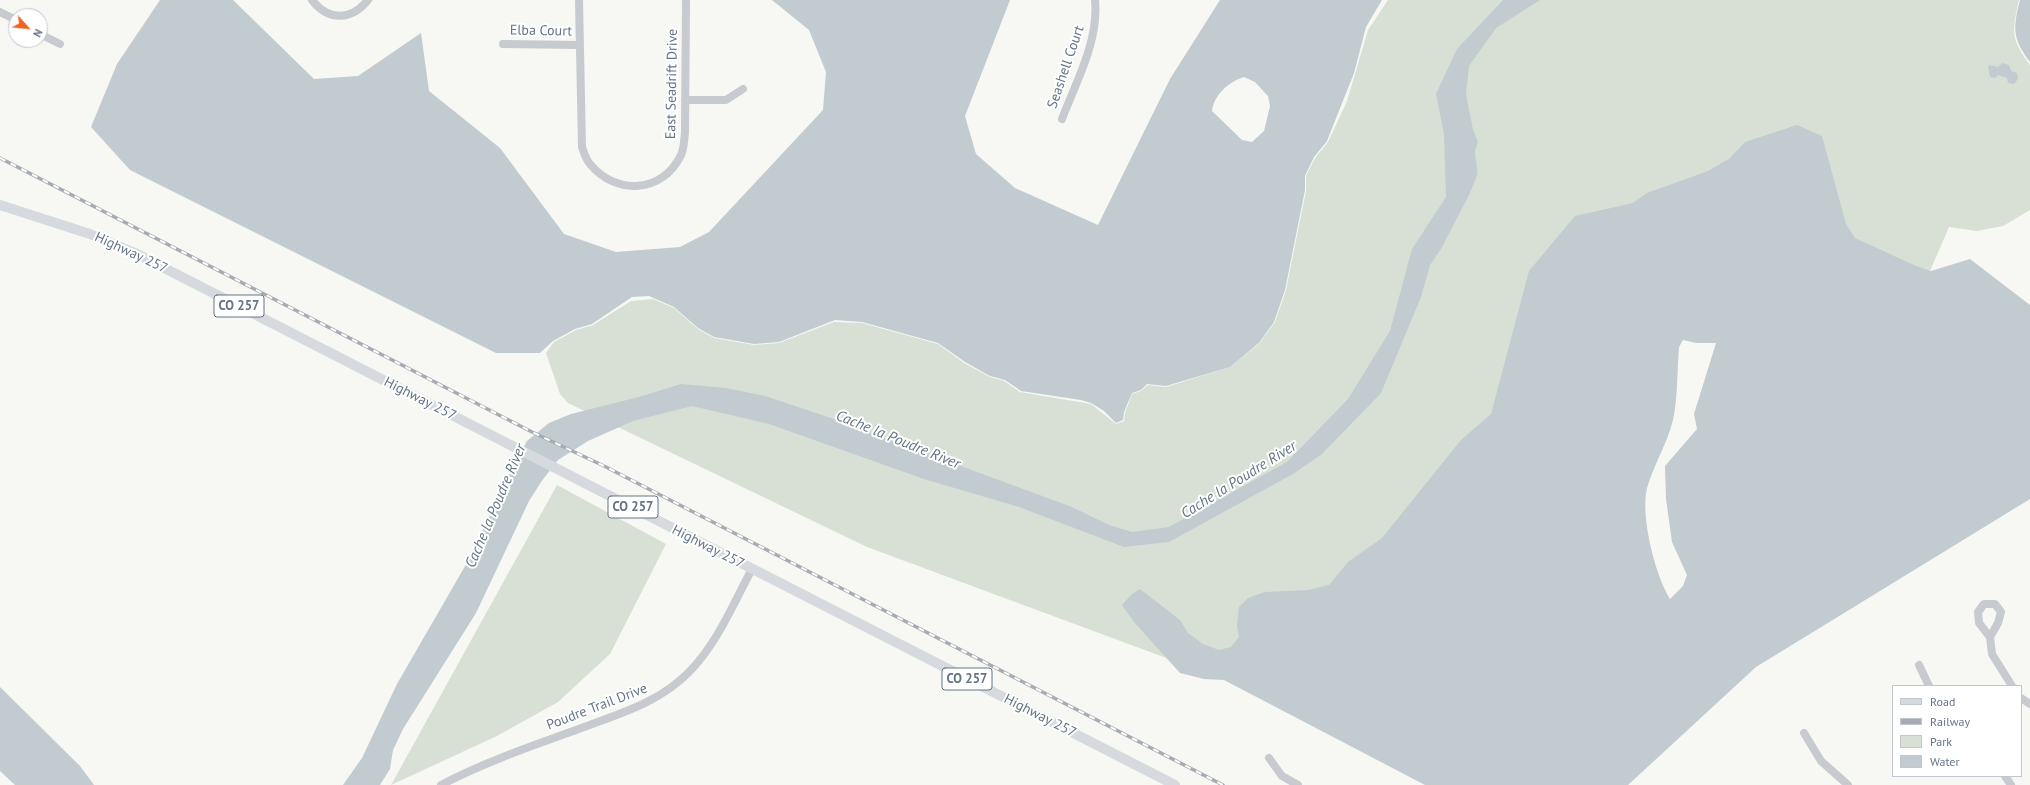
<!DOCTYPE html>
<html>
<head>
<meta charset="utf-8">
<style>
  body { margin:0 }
  #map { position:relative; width:2030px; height:785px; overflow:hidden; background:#f7f7f4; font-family:"PT Sans",sans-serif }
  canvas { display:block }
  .legend { position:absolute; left:1892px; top:685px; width:130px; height:92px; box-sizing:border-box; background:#fff; border:1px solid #c1c7cf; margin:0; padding:5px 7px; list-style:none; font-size:12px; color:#657487 }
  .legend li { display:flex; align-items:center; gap:8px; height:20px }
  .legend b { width:20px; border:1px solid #c1c7cf }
  .north { position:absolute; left:8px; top:8px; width:40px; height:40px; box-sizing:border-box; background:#fff; border:1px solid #c1c7cf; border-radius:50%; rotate:117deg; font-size:11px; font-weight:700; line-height:16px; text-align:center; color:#657487 }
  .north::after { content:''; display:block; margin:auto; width:14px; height:18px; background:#ed651f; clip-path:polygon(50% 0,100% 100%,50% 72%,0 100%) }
</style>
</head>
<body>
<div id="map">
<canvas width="2030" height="785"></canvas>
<ul class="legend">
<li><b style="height:5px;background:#d6dadf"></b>Road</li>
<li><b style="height:5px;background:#a7acb3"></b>Railway</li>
<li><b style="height:11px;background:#d8e0d5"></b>Park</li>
<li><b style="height:11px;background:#c1cbd0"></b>Water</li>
</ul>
<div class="north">N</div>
</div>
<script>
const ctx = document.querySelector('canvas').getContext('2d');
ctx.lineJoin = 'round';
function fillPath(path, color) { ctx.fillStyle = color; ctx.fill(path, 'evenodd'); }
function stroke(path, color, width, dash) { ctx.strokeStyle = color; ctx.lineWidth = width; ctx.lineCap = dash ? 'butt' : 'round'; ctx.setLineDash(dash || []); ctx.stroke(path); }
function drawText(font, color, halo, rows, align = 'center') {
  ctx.font = font + ' "PT Sans",sans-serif'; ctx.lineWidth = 4; ctx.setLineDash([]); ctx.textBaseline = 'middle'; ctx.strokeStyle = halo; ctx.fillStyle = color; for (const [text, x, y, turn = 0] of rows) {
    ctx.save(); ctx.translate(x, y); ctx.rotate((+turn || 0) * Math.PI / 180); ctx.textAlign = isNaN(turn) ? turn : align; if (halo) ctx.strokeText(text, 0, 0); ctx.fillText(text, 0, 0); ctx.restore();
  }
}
const green = new Path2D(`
  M1388,0h631c-7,31 -9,38 11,65v145l-27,16 -26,5 -28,-4 -25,58 -88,-55 -332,190 -179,193 -121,59 -337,-125 -299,-144 -8,-9 -14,-41 8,-11 22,-12 17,-5 38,-24 22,-2 21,9 24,21 16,9 40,7 25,-2 55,-21 28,1 76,21 26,19 26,14 14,4 16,11 71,12 25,20 8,-3 1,-8 7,-19 9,-3 7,-6 18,2 64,-20 29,-23 16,-22 11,-32 20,-99v-15l9,-18 13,-16 19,-41 21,-71z
  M557,485l109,59 -56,110 -52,48 -61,34 -106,49z`);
const water = new Path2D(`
  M160,0h73l81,79 44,-3 63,-43 8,58 71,57 64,86 52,18 64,-5 29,-15 114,-122 3,-38 -17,-42 -37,-30h238l-45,116 11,38 39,34 83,37 72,-146 50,-79h162l-16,27 -12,46 -27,68 -13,16 -9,19v14l-20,100 -11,32 -15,21 -29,24 -64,19 -19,-2 -6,6 -9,3 -8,19 -1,8 -7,3 -12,-12 -13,-8 -10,-3 -60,-9 -16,-11 -15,-4 -25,-14 -27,-19 -76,-21 -27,-2 -56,22 -25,2 -40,-7 -16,-9 -24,-21 -25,-11 -17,1 -40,27 -17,5 -22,12 -13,12h-44l-366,-183 -39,-43 26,-63zM1244,77l11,5 13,14 2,10 -6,25 -12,11 -10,-2 -30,-29c2,-16 16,-29 32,-34z
  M1503,0h37l-44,28 -27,38 -3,28 7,36 5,12 -8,24v27l-29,56 -11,16 -9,32 -40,96 -59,61 -29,20 -124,68 -45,5 -105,-40 -95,-28 -155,-55 -77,-18 -59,15 -45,20 -30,19 -17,22 -12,19 -53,112 -73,116 -10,21 -3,19 -10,16h-37l19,-27 35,-74 71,-123 43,-90 16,-30 22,-18 22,-9 68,-17 42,-13 45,4 39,8 63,21 244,90 37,18 23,7 37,-5 118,-65 61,-63 42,-68 22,-82 34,-52 -2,-63 -8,-40 21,-45z
  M2020,0h10v62c-18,-24 -17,-34 -10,-62z
  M2002,63l7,2 2,6 6,2 1,6 -4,5 -6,-1 -1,-5 -9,-3 -3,3 -5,-1 -2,-10 2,-2 8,2z
  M1797,125l25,11 24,88 9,14 61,28 15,5 39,-12 60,46v194l-274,168 -128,118h-203l-201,-105 -20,-1 -24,-6 -46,-51 -12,-17 10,-11 8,-5 40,31 8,13 15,11 16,6 12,-3 8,-10 -2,-11 2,-19 9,-9 17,-6 43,-2 21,-5 19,-23 34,-24 79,-98 30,-26 38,-143 46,-55 58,-13 14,-10 61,-22 22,-13 15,-16zM1683,340l13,3h20l-22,71 3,15 -32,37 1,33 6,43 15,33 -4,11 -13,13c-15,-24 -30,-84 -23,-111 7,-24 20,-44 26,-68 5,-23 4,-49 6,-73z
  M0,687l80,79 14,19h-79l-15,-14z`);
const river = new Path2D(`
  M1464,190l7,-17 -3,-24`);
const minor = new Path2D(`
  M312,0c17,22 40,20 56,0
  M579,0l3,147c2,6 4,13 8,17 26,32 73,29 91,-9 3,-6 3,-15 4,-22l1,-133
  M0,12l16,8
  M40,34l20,10
  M503,44l76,1
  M685,100h41l17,-11
  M1062,119c14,-37 37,-78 33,-119
  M1990,637l8,-14 3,-11 -6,-8h-11l-6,8 1,11 11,14 2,17 20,32
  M1919,665l10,21
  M2021,698l9,6
  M1804,733l17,28 27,24
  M1269,758l13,18 16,9
  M2005,776l6,9
  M441,785c44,-23 91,-39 138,-56 39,-15 80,-26 110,-57 28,-28 44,-68 63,-103`);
const major = new Path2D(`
  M0,205l90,29 45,19 1040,532`);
const rail = new Path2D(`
  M0,158l532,274 72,34 619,319`);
const shields = [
  [239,306,50],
  [633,507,50],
  [967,679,50]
];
const shieldNames = [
  ["CO 257",239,306],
  ["CO 257",633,507],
  ["CO 257",967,679]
];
const streetNames = [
  ["Elba Court",541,31,1],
  ["Seashell Court",1066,67,-71],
  ["East Seadrift Drive",672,84,-89],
  ["Highway 257",131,253,25],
  ["Highway 257",420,399,27],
  ["Highway 257",708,547,27],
  ["Poudre Trail Drive",597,707,-21],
  ["Highway 257",1040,716,27]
];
const waterNames = [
  ["Cache la Poudre River",898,440,22],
  ["Cache la Poudre River",1239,480,-32],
  ["Cache la Poudre River",496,506,-67]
];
fillPath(green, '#d8e0d5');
fillPath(water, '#c1cbd0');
stroke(river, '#c1cbd0', 13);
stroke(minor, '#c7cace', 8);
stroke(major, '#d6dadf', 10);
stroke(rail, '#a7acb3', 3.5);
stroke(rail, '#fff', 2, [6]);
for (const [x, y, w] of shields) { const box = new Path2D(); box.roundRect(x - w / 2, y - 11, w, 22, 3); ctx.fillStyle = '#fff'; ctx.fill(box); stroke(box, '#657487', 1); }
drawText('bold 13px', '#657487', null, shieldNames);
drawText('14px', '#657487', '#fff', streetNames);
drawText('italic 15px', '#607683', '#fff', waterNames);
</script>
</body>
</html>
